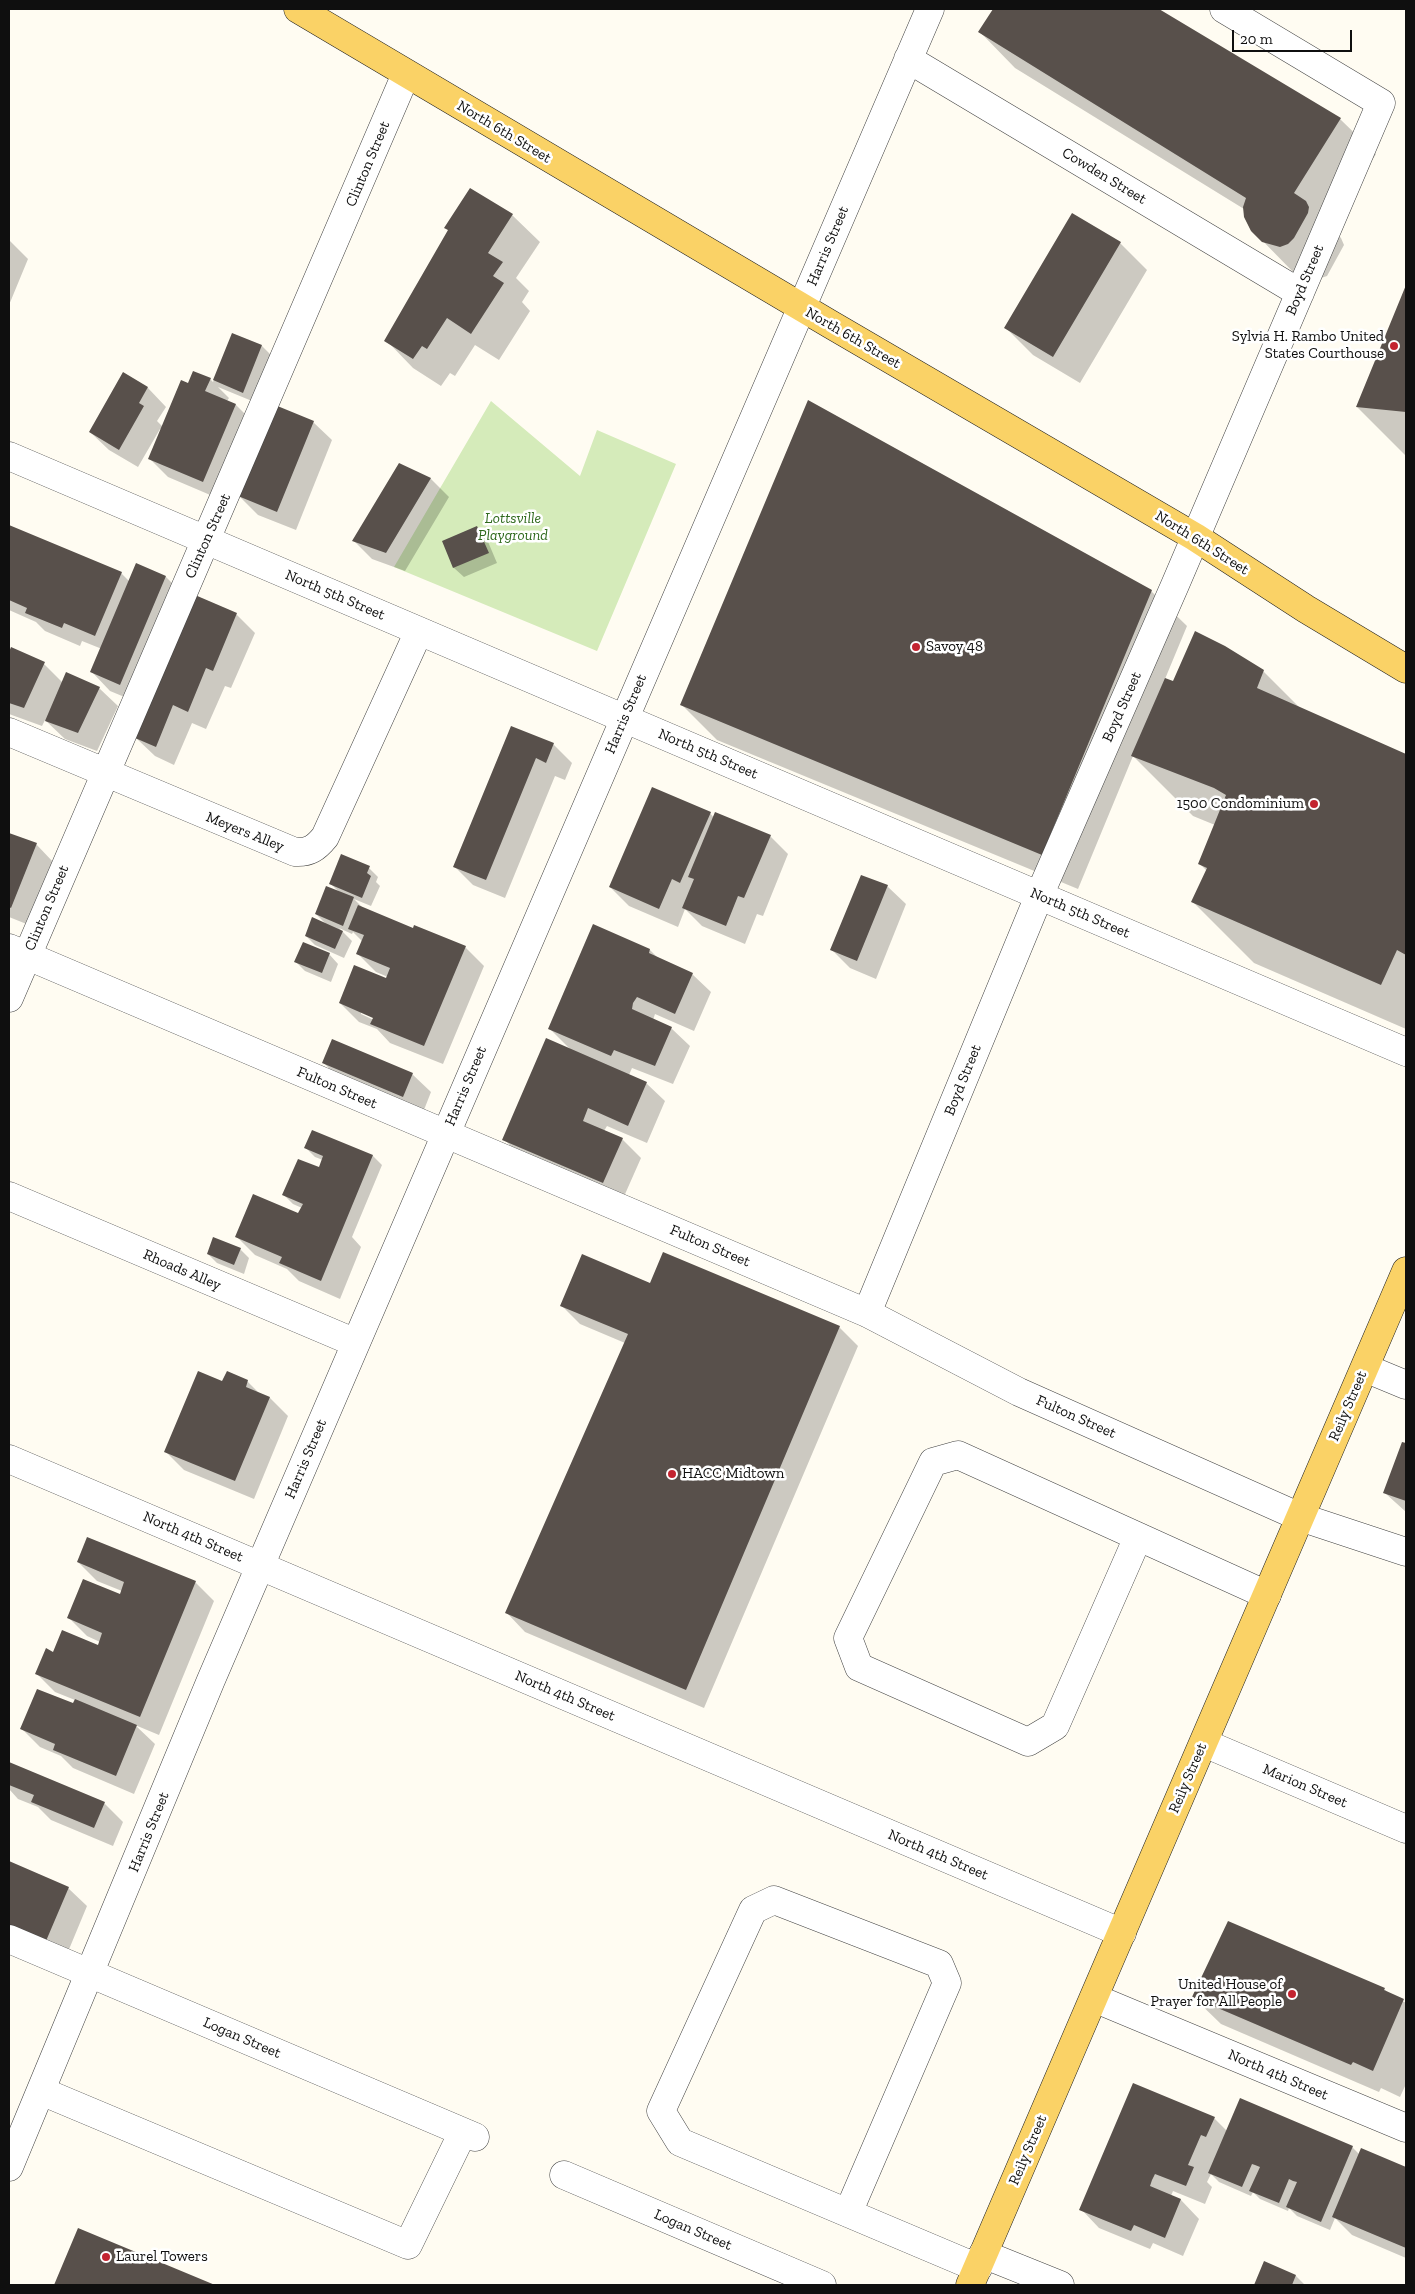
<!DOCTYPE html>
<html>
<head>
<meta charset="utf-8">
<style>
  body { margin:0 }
  #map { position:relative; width:1415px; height:2294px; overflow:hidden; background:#fffcf2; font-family:"Zilla Slab",serif }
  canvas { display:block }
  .frame { position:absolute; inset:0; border:10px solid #0f0f0f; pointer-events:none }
  .scale { position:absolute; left:1232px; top:30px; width:120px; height:22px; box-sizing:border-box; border:2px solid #0f0f0f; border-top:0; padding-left:6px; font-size:15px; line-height:18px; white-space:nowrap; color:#0f0f0f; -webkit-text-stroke:4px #fff; paint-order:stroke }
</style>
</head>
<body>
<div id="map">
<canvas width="1415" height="2294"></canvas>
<div class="frame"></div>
<div class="scale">20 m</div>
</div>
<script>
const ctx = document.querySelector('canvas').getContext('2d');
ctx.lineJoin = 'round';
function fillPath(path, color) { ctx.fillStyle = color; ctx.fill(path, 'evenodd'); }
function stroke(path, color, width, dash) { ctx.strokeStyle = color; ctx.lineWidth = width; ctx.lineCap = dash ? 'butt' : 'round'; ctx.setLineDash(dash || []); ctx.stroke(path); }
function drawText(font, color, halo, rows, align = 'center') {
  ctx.font = font + ' "Zilla Slab",serif'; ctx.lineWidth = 5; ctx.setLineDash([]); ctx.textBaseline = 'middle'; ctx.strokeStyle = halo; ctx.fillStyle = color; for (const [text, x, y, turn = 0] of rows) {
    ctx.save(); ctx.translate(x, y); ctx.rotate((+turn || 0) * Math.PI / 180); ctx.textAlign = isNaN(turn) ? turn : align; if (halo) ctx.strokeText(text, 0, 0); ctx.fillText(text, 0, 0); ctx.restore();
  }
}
const green = new Path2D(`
  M491,401l89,75 17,-46 79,34 -79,187 -203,-84z`);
const shadow = new Path2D(`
  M995,9h161l184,110 36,35 -46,73 11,11 3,7 -17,31 -15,5 -14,-4 -46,-47 -8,-21 -229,-141 -35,-36z
  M512,215l28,27 -24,36 13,13 -7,11 8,9 -31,49 -24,-15 -20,31 -5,-3 -9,13 -28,-18 -27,-28 63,-109 -3,-3z
  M9,240l19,19 -19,46z
  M1120,243l27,27 -67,113 -47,-28 -27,-27z
  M1406,288v168l-49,-49z
  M233,334l29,12 9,9 -19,46 -34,-14 11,11 -2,3 9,4 18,18 -32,77 -54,-23 -18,-18 12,-29 -2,-1 -22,38 -29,-17 -19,-18 34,-58 24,14 18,19 -9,14 6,6 26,-43 21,-5 3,3z
  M313,422l19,18 -36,90 -38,-15 -19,-19z
  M399,464l32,15 18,18 -44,74 -33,-12 -18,-18z
  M9,527l112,46 9,9 36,-5 18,18 -45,108 -29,-12 -18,-19 10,-23 -20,-8 -2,5 -35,-15 -9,-9 -27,-12z
  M477,528l9,9 11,26 -33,14 -10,-9 -11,-26z
  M1151,591l36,35 -22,53 9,4 89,-12 38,38 105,46v274l-152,-66 -61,-61 14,-31 -8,-8 16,-38 -22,-9 -60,-60 -55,133 -361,-149 -36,-36z
  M236,614l19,19 -24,55 -6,-2 -19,43 -14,-6 -18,42 -19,-9 -19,-18z
  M12,649l32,15 19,19 36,5 19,18 -21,45 -32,-12 -20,-19 -3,6 -33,-12v-59z
  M512,728l41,16 19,19 -7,17 -10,-4 -50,122 -32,-13 -19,-19z
  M710,813l4,5 56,18 18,18 -25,62 -6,-2 -12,30 -43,-18 -17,-17 -7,18 -49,-21 -19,-19z
  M9,834l27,10 18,19 -25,62 -20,-8z
  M342,855l27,13 9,9 -2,5 4,4 -9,20 -17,-7 9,9 51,22 51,17 19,19 -41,98 -53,-21 -13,-14 -18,-7 -19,-19 46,-23 2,-3 -12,-5 -18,-18 5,-12 -10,-10 -1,2 -13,-6 13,13 -8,17 -29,-13 -9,-9 22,-10 -12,-12 23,-22 -9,-9zM361,1011l18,8 -1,3 -17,-8z
  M887,886l19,18 -30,75 -26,-11 -18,-18z
  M650,950l9,9 33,15 19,18 -17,39 -39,-17 -2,6 18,8 19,18 -17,38 -41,-16 -3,7 17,8 19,18 -18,42 -40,-17 -3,5 18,8 19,19 -19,43 -100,-43 -18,-19 67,-89 -22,-22z
  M329,954l9,10 -7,18 -26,-11 -9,-9z
  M324,1063l88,11 19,18 -9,23 -80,-33z
  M313,1132l60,24 9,9 -30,72 9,10 -21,52 -41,-18 -12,-12 -32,-14 -19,-19 63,-21 3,-7 -9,-4 -9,-9 35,-26 4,-9 -8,-3 -9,-9z
  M240,1249l9,9 -5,16 -27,-11 -9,-9z
  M651,1285l188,42 19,19 -154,362 -179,-76 -18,-19 118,-270 -45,-19 -18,-18z
  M247,1381l12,12 11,5 18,18 -34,83 -70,-29 -18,-18 57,-69z
  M1403,1443l3,2v67l-21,-19z
  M88,1538l107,44 19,19 -55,134 -24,-10 20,19 -21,50 -61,-26 -12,-12 -21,-9 -18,-18 51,-24 2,-5 -20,-8 -19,-19 18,-20 44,-7 2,-4 -13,-6 -18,-18 52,-23 1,-4 -25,-10 -19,-19z
  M9,1763l95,40 19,19 -10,24 -62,-26 -13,-13 -20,-8 -9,-10z
  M9,1863l59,25 19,18 -22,53 -56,-24z
  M1384,1989l6,5 16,9v81l-6,13 -19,-9 -2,4 -158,-68 -28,-27z
  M1214,2118l13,13 125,16 8,8 2,-5 44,19v89l-54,-23 -17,-17 -5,12 -33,-14 -8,-8 -1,3 -28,-12 -7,-7 -2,4 -32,-14 -8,-8 -4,8 5,5 -7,17 -32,-13 -2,5 10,4 18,19 -16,37 -30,-13 -3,6 -51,-21 -18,-19z
  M79,2230l133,55h-157z
  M1265,2263l31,13 9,9h-49z`);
const building = new Path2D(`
  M993,9h166l182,109 -47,75 12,8 3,6 -1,6 -14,25 -6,6 -8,3 -18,-5 -11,-11 -7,-14 -1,-10 3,-9 -268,-166z
  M470,188l43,26 -25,39 15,9 -10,14 11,7 -33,51 -24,-16 -20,31 -5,-3 -9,13 -29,-18 64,-111 -4,-2z
  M1072,213l49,29 -68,115 -49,-29z
  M1406,285v127l-50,-5z
  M232,333l30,12 -19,48 -30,-13z
  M193,371l18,7 -6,13 31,13 -33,78 -55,-23 33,-79 7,3z
  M123,372l25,15 -9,16 5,3 -25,44 -30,-18z
  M808,400l344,190 -110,265 -362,-150z
  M275,405l39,16 -37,91 -39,-16z
  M399,463l32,15 -45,75 -34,-12z
  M9,525l113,47 -27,64 -31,-13 -2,5 -37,-15 2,-5 -18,-8z
  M477,526l12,27 -36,15 -11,-27z
  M136,563l30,13 -46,109 -30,-13z
  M195,595l42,18 -24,58 -7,-3 -18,44 -15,-7 -17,42 -21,-9z
  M1195,631l30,15 39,24 -7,18 149,66v201l-9,-5 -16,35 -190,-83 16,-34 -9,-4 28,-69 -12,-7 -83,-32 34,-78 8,3z
  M11,647l34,15 -21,46 -15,-5v-51z
  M66,672l34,15 -22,46 -33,-12z
  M511,726l43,17 -8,20 -10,-5 -50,122 -33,-13z
  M652,787l59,25 -31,71 -8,-4 -13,30 -50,-22z
  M715,812l56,23 -27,63 -6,-2 -12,30 -44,-18 12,-29 -6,-2z
  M9,833l28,10 -26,65 -2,-1z
  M341,854l29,12 -3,7 4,3 -9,22 -33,-14z
  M861,875l27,10 -31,76 -27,-11z
  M326,886l28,11 -11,29 -28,-12z
  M358,905l55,23 1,-3 52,21 -42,100 -54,-22 3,-6 -34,-15 15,-38 32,13 4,-10 -34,-14 8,-19 -16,-6z
  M312,917l31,14 -8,18 -30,-13z
  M593,924l57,25 -1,4 44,20 -18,41 -38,-17 -4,6 -1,6 40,18 -17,39 -41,-16 -3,6 -63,-27z
  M303,942l27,11 -8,20 -28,-11z
  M546,1038l101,44 -19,44 -40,-18 -5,13 40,17 -20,45 -101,-43z
  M332,1039l81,34 -10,24 -81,-34z
  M312,1130l61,25 -52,126 -42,-18 3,-6 -47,-20 18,-43 45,19 5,-9 -21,-9 16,-36 21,8 4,-11 -19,-8z
  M213,1237l28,11 -7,17 -27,-11z
  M663,1252l177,74 -154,364 -181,-77 123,-279 -68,-28 22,-52 68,29z
  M198,1371l24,10 5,-10 21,9 -2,7 24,10 -35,84 -71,-29z
  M1402,1442l4,1v58l-23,-8z
  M87,1537l109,44 -56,136 -105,-43 11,-26 7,4 9,-22 36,15 4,-12 -35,-15 16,-39 37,15 4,-12 -47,-20z
  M37,1689l36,14 2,-4 62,26 -21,51 -63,-26 2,-6 -35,-15z
  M9,1762l96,40 -11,26 -63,-26 3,-7 -25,-10z
  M9,1861l60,26 -23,54 -37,-16z
  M1228,1921l157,67 -1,2 20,9 -31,72 -20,-9 -2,3 -159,-68z
  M1133,2083l82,34 -9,20 -5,-2 -13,30 6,2 -8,19 -31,-12 -3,6 -2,6 31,13 -16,39 -31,-13 -3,6 -52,-21z
  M1240,2098l113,48 -32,76 -35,-15 11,-25 -4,-1 -4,-2 -10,24 -30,-12 11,-24 -5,-2 -3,-1 -10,23 -34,-14z
  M1361,2148l45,19v81l-74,-31z
  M78,2228l137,57h-161z
  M1264,2261l32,14 -4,10h-38z`);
const minor = new Path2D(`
  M908,59l392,234
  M9,456l1397,596
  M9,732l286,120c14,1 21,-4 30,-15l94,-206
  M9,948l858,365 152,79 281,125 106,35
  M9,998l397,-924
  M9,1196l347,147
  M867,1313l172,-417 136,-311 206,-482 -157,-94
  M1365,1368l41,17
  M9,1459l1113,474
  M1138,1537l-83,189 -27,16 -169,-75 -11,-29 85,-176 25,-7 309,140
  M1204,1743l202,86
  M9,1939l466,198
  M1094,1998l312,130
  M41,2091l367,154 55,-113
  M9,2167l202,-487 719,-1671
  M564,2175l258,110
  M848,2213l99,-230 -8,-19 -165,-64 -21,10 -92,201 19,31 298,126
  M983,2254l77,31`);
const major = new Path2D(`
  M298,9l532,315 365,213 111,72 100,60
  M970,2285l436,-1014`);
const markers = [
  [1394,346,5,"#c32430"],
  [916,647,5,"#c32430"],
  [1314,804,5,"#c32430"],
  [672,1474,5,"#c32430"],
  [1292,1994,5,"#c32430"],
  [106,2257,5,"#c32430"]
];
const streetNames = [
  ["North 6th Street",504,132,31],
  ["Clinton Street",368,164,-67],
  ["Cowden Street",1104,176,31],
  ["Harris Street",828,246,-67],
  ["Boyd Street",1305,280,-67],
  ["North 6th Street",853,338,30],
  ["Clinton Street",208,536,-66],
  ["North 6th Street",1202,543,32],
  ["North 5th Street",335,595,23],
  ["Boyd Street",1122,707,-66],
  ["Harris Street",626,714,-67],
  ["North 5th Street",708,754,23],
  ["Meyers Alley",245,832,22],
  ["Clinton Street",47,908,-67],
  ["North 5th Street",1080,913,23],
  ["Boyd Street",963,1080,-68],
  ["Harris Street",466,1086,-67],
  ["Fulton Street",337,1088,23],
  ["Fulton Street",710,1246,23],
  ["Rhoads Alley",182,1270,23],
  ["Reily Street",1348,1406,-67],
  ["Fulton Street",1076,1417,24],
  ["Harris Street",306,1459,-67],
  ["North 4th Street",193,1537,23],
  ["North 4th Street",565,1696,23],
  ["Reily Street",1188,1778,-67],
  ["Marion Street",1305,1786,23],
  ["Harris Street",149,1832,-68],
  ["North 4th Street",938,1855,23],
  ["Logan Street",242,2038,23],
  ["North 4th Street",1278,2075,23],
  ["Reily Street",1028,2150,-67],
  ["Logan Street",693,2230,23]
];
const poiNames = [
  ["Sylvia H. Rambo United",1384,337],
  ["States Courthouse",1384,354],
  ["Savoy 48",926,647,"left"],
  ["1500 Condominium",1304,804],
  ["HACC Midtown",682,1474,"left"],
  ["United House of",1282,1985],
  ["Prayer for All People",1282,2002],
  ["Laurel Towers",116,2257,"left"]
];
const parkNames = [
  ["Lottsville",513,519],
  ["Playground",513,536]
];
fillPath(green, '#d5ebba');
fillPath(shadow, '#0003');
fillPath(building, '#58504b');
stroke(minor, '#424242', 29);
stroke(major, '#202020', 29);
stroke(minor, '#fff', 28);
stroke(major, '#fad266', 28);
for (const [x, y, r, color] of markers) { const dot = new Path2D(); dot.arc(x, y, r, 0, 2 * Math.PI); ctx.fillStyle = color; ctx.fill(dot); stroke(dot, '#fff', 2); }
drawText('15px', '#0f0f0f', '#fff', streetNames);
drawText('15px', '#0f0f0f', '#fff', poiNames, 'right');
drawText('italic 15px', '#2f691d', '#fff', parkNames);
</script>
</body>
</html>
